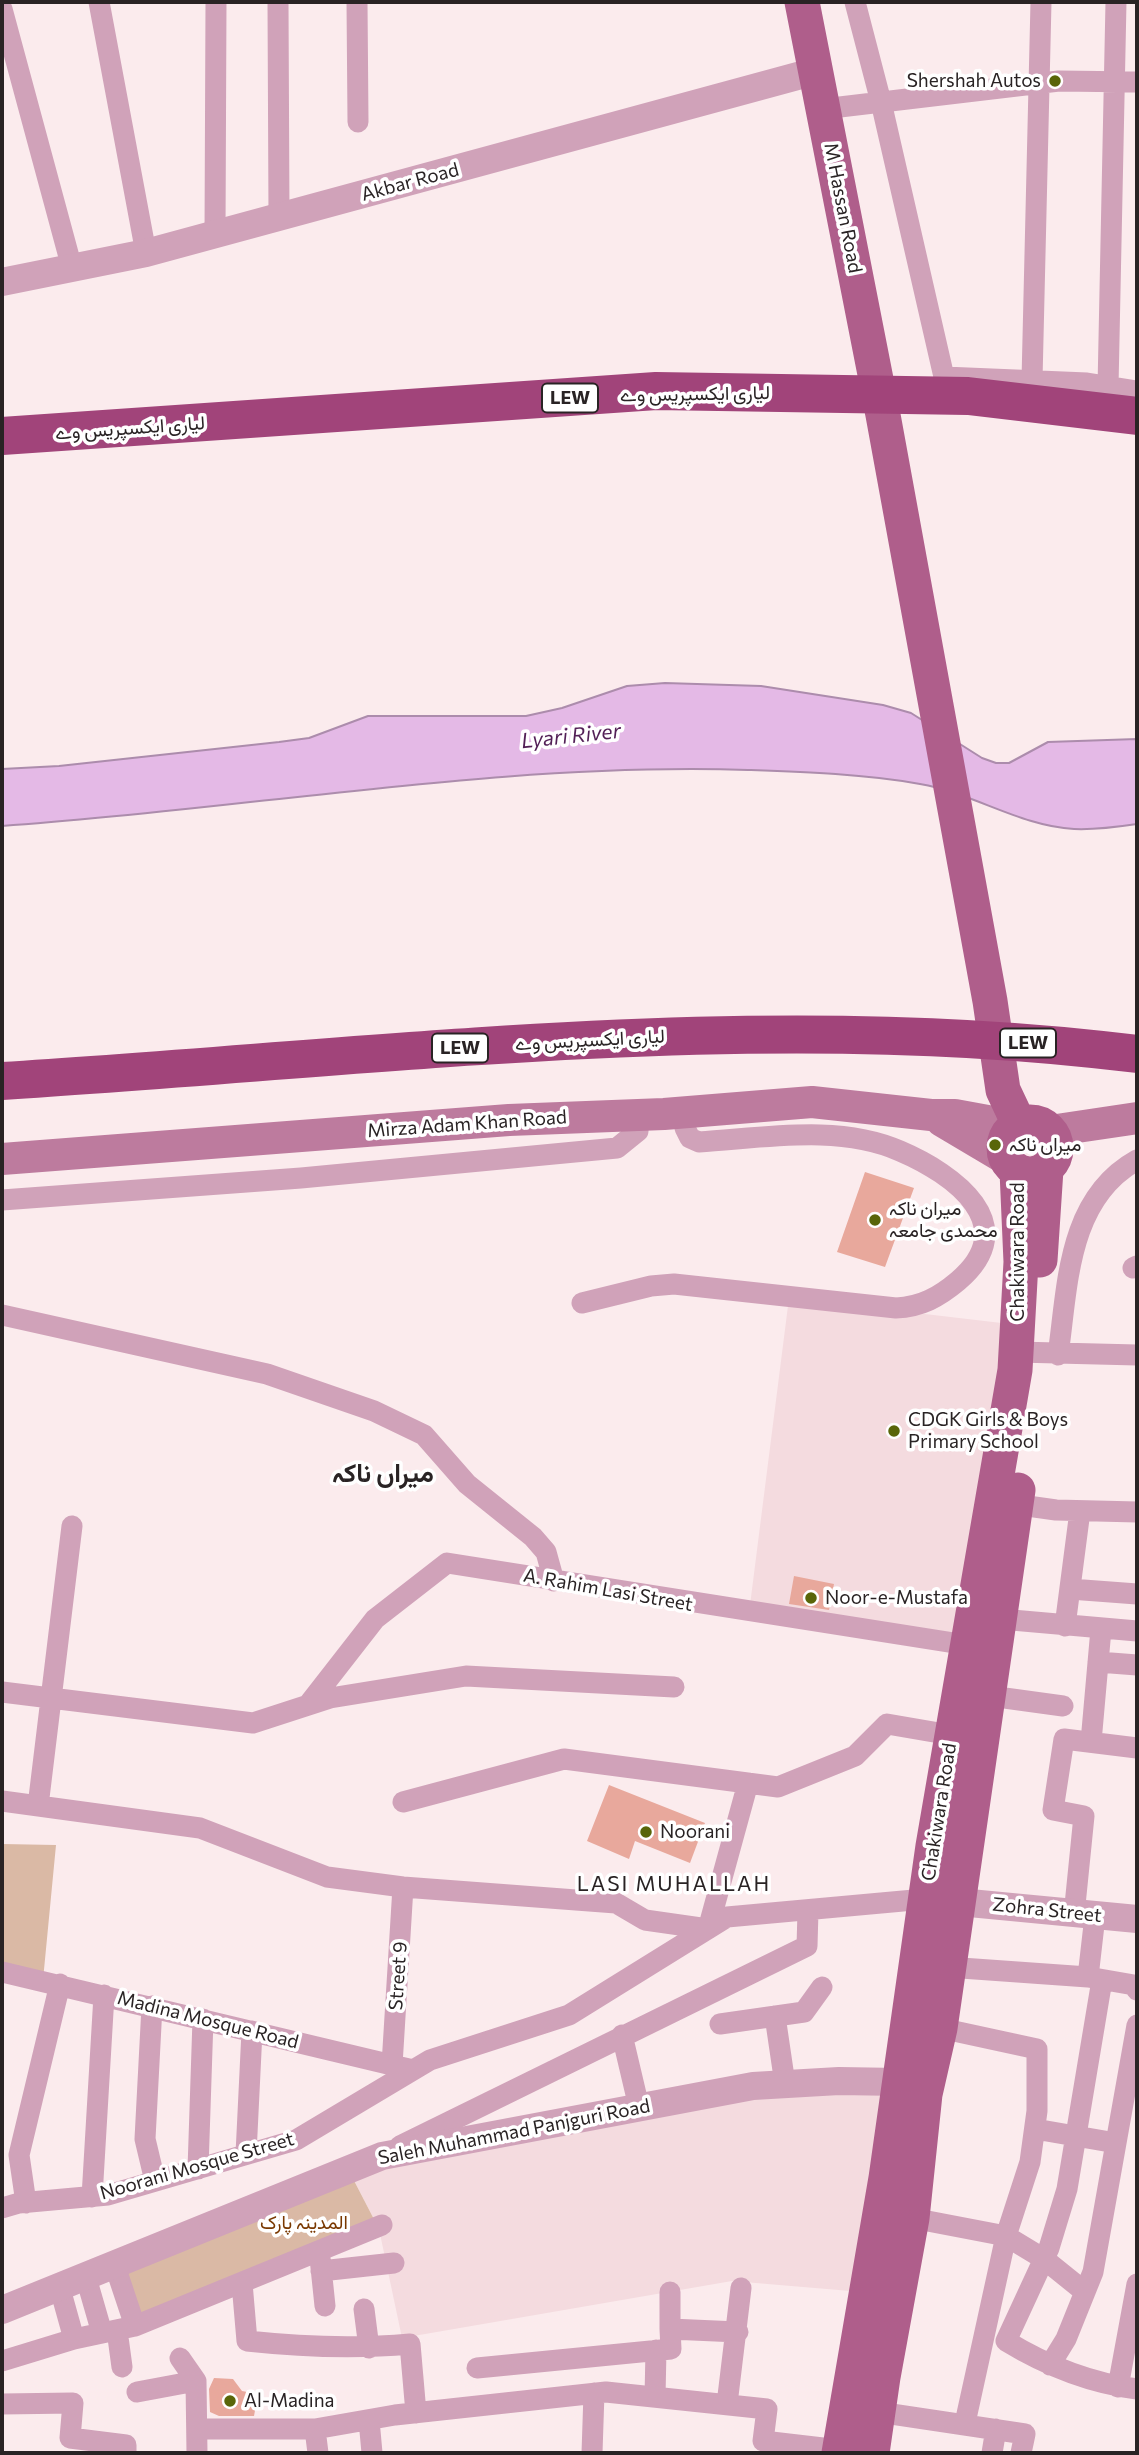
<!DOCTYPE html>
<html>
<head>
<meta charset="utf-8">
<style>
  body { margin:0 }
  #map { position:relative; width:1139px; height:2455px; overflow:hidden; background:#fbebed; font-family:Commissioner,sans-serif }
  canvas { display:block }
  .frame { position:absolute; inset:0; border:4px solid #292324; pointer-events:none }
</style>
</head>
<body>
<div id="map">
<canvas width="1139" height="2455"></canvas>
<div class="frame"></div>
</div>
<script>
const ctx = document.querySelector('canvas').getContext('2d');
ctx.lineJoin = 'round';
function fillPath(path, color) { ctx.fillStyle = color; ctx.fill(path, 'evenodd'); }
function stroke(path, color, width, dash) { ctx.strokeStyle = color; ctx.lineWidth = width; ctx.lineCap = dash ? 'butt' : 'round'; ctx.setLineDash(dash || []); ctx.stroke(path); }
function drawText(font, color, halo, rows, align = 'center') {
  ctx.font = font + ' Commissioner,Vazirmatn,sans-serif'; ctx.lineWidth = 7; ctx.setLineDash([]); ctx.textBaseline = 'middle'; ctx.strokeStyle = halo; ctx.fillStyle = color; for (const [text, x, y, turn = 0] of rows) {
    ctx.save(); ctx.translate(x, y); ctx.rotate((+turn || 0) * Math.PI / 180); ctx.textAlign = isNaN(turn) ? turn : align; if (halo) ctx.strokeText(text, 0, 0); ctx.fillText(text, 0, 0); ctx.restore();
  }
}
const built = new Path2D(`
  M789,1298l238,28 -46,322 -232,-35z
  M753,2086l156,1 -35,206 -142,-12 -330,57 -23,-109 -31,-60z`);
const green = new Path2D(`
  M2,1844l54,1 -13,135 -41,-8z
  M348,2169l31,60 -244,97 -21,-63z`);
const water = new Path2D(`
  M665,683l96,3 122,19 28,8 71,45 14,5h13l39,-21 89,-3v85c-20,3 -42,6 -63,5 -54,-3 -101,-36 -154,-45 -56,-10 -116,-12 -172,-14 -250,-8 -498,39 -746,56v-57l57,-3 220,-24 30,-4 59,-22h158l36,-8 65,-22z`);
const building = new Path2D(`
  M865,1172l49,16 -29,79 -48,-15z
  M794,1576l40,8 -5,26 -40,-6z
  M609,1785l96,38 -15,40 -55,-22 -6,18 -42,-18z
  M214,2378l19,1 9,12 16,3 -4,22h-35l-9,-4 -1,-23z`);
const minor = new Path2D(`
  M99,2l47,251
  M278,2l1,215
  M357,2l1,120
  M855,2l26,100 63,275 143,6 50,8
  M2,9l70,259
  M823,109l236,-28 78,1
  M215,234l1,-232
  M1032,380l9,-378
  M1108,387l8,-385
  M2,1200l299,-22 316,-30 21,-17 1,-15
  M1133,1268l4,-2
  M582,1303l69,-17 23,-2 222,24c25,-1 43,-11 62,-27 66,-56 -4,-107 -58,-130 -61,-27 -136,-13 -201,-9l-9,-4 -5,-10v-16
  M2,1315l265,59 107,37 50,24 43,49 66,53 13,15 8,29
  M1017,1352l120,3
  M1058,1355c10,-70 9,-156 79,-195
  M1006,1503l50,7 81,2
  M1070,1589l67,5
  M989,1618l148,13
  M1065,1626l15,-115
  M1098,1662l39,3
  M2,1692l251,31 77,-25 136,-22 208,11
  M990,1696l73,10
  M308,1705l67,-86 72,-56 520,82
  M1091,1742l10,-113
  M2,1801l198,27 127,49 76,10 213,16 29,17 63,9 40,-146
  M403,1802l161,-43 214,28 77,-31 32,-32 64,11
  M38,1806l34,-280
  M1074,1915l10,-99 -31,-6 11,-71 73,9
  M947,1967l141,10 46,8 3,5
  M2,1972l411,98
  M1088,1977l7,-61
  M1102,1980l-35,209 -18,59 -43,93c41,25 83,42 131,48
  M152,2006l-7,133 10,42
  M775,2016l10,68
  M720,2024l84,-12 18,-25
  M940,2028l97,21v62l-7,51 -24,74 -41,187
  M622,2035l17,72
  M392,2065l11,-178
  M1035,2129l81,14
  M400,2146l407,-200 1,-35
  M246,2154l6,-123
  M198,2169l5,-150
  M92,2197l12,-202
  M26,2203l-7,-48 41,-171
  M2,2208l17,-5 89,-8 188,-55 134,-80 139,-45 158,-98 198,-18
  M912,2218l94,18 38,23 41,33
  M320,2258l5,48
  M114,2263l21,63
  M321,2271l73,-8
  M85,2274l17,59
  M242,2283l5,58c56,6 107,8 163,3l6,69
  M59,2285l15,54
  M364,2309l5,39
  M670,2329v-37
  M117,2330l5,37
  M180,2358l16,23 1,72
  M2,2361l72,-22 61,-13 247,-101
  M1050,2365l16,-26 27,-67 44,-247
  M477,2368l194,-19 -1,-20 68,3
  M1118,2387l19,-103
  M137,2392l59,-11
  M655,2397l1,-47
  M2,2404l71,-1 -3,35 56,7v8
  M727,2404l14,-116
  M878,2412l147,22 -4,19
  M369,2420l3,33
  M197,2429h118l80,-14 211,-23 161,17 -4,32 77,9
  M315,2429l3,24
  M592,2453l2,-60
  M992,2453l4,-24`);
const tertiary = new Path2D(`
  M2,282l144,-29 670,-182
  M938,1900l199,19
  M2,2310l380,-154 371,-70 86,-5 61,1 21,4`);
const secondary = new Path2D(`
  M942,1121l64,38
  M1050,1131l87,-13
  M2,1159l507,-39 155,-6 148,-12 119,13h24l60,11`);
const primary = new Path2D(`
  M802,2l81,413 107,586 13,89 16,34
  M1004 1148a26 26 0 1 1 52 0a26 26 0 1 1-52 0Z
  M1040,1260l6,-91
  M839,2453l47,-275 47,-332 82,-476 6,-108 -4,-91
  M872,2453l11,-76 29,-159 13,-124 15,-66 78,-538`);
const motorway = new Path2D(`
  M2,436l654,-45 312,5 169,20
  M2,1081c377,-23 757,-75 1135,-27`);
const markers = [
  [1055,81,7,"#596509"],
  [995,1145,7,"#596509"],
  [875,1220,7,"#596509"],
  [894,1431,7,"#596509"],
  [811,1598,7,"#596509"],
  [646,1832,7,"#596509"],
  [230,2401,7,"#596509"]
];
const shields = [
  [570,398,56],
  [1028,1043,56],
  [460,1048,56]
];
const shieldNames = [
  ["LEW",570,398],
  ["LEW",1028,1043],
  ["LEW",460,1048]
];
const poiNames = [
  ["Shershah Autos",1041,81,"right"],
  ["میراں ناکہ",1009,1145],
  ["میران ناکہ",889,1209],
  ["محمدی جامعہ",889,1231],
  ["CDGK Girls & Boys",908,1420],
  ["Primary School",908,1442],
  ["Noor-e-Mustafa",825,1598],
  ["Noorani",660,1832],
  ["Al-Madina",244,2401]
];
const streetNames = [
  ["Akbar Road",410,182,-15],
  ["M Hassan Road",843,208,79],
  ["لیاری ایکسپریس وے",695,394,-1],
  ["لیاری ایکسپریس وے",130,428,-4],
  ["لیاری ایکسپریس وے",590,1040,-3],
  ["Mirza Adam Khan Road",467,1124,-4],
  ["Chakiwara Road",1018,1252,-90],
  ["A. Rahim Lasi Street",608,1590,10],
  ["Chakiwara Road",939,1812,-81],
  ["Zohra Street",1047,1910,6],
  ["Street 9",398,1976,-86],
  ["Madina Mosque Road",208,2020,14],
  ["Saleh Muhammad Panjguri Road",514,2132,-11],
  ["Noorani Mosque Street",197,2166,-16]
];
const parkNames = [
  ["المدینہ پارک",304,2223]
];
const waterNames = [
  ["Lyari River",571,736,-6]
];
const neighbourhoodNames = [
  ["LASI MUHALLAH",674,1884]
];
const districtNames = [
  ["میراں ناکہ",383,1473]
];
fillPath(built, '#f4dbdf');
fillPath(green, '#dab9a5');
fillPath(water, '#e4b9e6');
stroke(water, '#ac8cac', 2);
fillPath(building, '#e8a89c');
stroke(minor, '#d0a2b9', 21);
stroke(tertiary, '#d0a2b9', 28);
stroke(secondary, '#bd7b9e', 32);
stroke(primary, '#af5e8b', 35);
stroke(motorway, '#a1447a', 38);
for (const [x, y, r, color] of markers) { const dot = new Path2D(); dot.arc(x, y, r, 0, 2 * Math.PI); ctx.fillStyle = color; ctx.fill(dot); stroke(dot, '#fff', 2.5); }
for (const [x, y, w] of shields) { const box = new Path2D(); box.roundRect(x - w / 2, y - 14.5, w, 29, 5); ctx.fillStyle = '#fff'; ctx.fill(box); stroke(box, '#292324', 2); }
drawText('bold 18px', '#292324', null, shieldNames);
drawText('19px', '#292324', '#fff', poiNames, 'left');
drawText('19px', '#292324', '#fff', streetNames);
drawText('19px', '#793800', '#fff', parkNames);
drawText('italic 21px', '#521f56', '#fff', waterNames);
ctx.letterSpacing = '2px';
drawText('21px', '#292324', '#fff', neighbourhoodNames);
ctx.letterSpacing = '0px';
drawText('bold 26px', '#292324', '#fff', districtNames);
</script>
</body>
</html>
